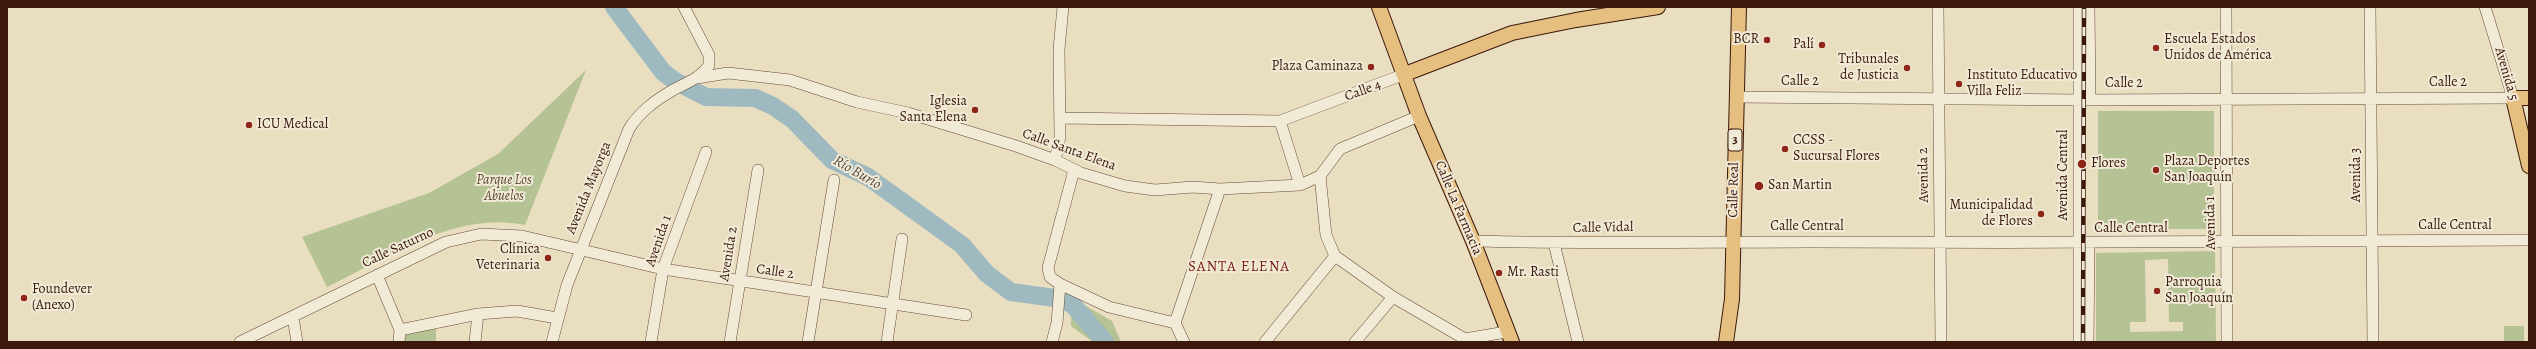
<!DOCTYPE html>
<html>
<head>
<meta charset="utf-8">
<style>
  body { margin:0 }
  #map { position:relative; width:2536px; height:349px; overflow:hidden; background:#eadec1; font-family:Alegreya,serif }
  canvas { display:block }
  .frame { position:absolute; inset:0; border:8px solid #3a180b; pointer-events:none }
</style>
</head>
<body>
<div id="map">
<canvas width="2536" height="349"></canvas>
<div class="frame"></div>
</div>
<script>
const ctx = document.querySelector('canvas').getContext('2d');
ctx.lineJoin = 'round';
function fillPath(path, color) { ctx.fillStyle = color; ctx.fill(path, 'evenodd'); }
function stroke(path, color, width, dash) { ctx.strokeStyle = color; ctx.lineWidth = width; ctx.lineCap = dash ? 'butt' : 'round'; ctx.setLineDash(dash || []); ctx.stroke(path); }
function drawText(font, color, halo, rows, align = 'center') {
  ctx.font = font + ' Alegreya,serif'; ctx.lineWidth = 4; ctx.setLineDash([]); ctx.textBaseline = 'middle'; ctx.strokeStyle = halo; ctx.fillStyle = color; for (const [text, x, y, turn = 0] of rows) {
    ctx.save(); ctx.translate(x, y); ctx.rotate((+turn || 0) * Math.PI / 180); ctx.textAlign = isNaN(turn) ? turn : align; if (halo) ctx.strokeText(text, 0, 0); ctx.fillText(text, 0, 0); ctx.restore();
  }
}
const green = new Path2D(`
  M586,70l-61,155c-69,-15 -138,33 -198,62l-25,-50 127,-44 69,-39z
  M2098,111h116v118h-116z
  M2215,251l1,91h-120v-89zM2168,259l1,63h14v9l-53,1v-10h16l-1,-62z
  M1072,298l40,23 9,21h-28l-22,-16z
  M436,325v17h-33l1,-10z
  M2504,326h20v16h-20z`);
const river = new Path2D(`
  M614,7l49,65 12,9 31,16 49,1 18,8 19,13 40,41 36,17 94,68 25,29 24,18 44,6 17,6 33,38`);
const minor = new Path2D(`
  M1938,7l3,335
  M2079,7v335
  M2089,7l1,92
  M2226,7l1,335
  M2370,7l3,335
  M697,78l31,-5 62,7 67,22 51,11 108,33 39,14 26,13 44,13 30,4 38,-3 27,2 80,-4 20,-9 20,-27 79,-33
  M1736,97l348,3 429,-2 -28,-91
  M1060,118l220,3 125,-47
  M1280,121l20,64
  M1055,160l5,-23 -1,-88 4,-42
  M1074,170l-26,98 2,9 10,7 49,23 66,16
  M1320,176l6,59 9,21 58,41 72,42 41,-7
  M1473,241c113,3 226,1 339,1 239,1 478,0 717,-2
  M1554,243l24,99
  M377,275l23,55 -1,12
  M293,317l4,25
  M400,330l78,-16 39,-3 40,7
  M240,342l206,-100 35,-8 41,2 141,33 303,46
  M475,342l3,-28
  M552,342l15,-57 62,-156c11,-18 27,-29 44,-39 13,-7 28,-12 36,-25v-10l-25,-48
  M651,342l12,-73 43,-117
  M730,342l28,-172
  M808,342l26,-162
  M887,342l15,-103
  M1052,342l5,-19 3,-39
  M1184,342l-9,-19 45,-134
  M1265,342l70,-86
  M1355,342l38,-45
  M2088,342l1,-98`);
const major = new Path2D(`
  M1379,7l40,109 54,125 39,101
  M1405,74l107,-41 64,-13 82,-13
  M2529,98h-16l16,68
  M1726,342l6,-43 7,-292`);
const rail = new Path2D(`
  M2083,342l1,-335`);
const markers = [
  [1767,40,4,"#8f2418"],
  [1822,45,4,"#8f2418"],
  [2156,48,4,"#8f2418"],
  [1371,67,4,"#8f2418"],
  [1907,68,4,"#8f2418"],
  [1959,84,4,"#8f2418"],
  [975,110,4,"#8f2418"],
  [249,125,4,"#8f2418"],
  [1785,149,4,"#8f2418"],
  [2082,164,5,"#8f2418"],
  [2156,170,4,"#8f2418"],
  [1759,186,5,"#8f2418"],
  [2041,214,4,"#8f2418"],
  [548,258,4,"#8f2418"],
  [1499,273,4,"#8f2418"],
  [2157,291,4,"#8f2418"],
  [24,298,4,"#8f2418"]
];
const shields = [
  [1735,140,14]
];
const shieldNames = [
  ["3",1735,140]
];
const poiNames = [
  ["BCR",1759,40,"right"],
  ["Escuela Estados",2164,40],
  ["Unidos de América",2164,56],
  ["Palí",1814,45,"right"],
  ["Tribunales",1899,60,"right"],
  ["de Justicia",1899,76,"right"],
  ["Plaza Caminaza",1363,67,"right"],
  ["Instituto Educativo",1967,76],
  ["Villa Feliz",1967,92],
  ["Iglesia",967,102,"right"],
  ["Santa Elena",967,118,"right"],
  ["ICU Medical",257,125],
  ["CCSS -",1793,141],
  ["Sucursal Flores",1793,157],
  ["Plaza Deportes",2164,162],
  ["San Joaquín",2164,178],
  ["Flores",2091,164],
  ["San Martin",1768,186],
  ["Municipalidad",2033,206,"right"],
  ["de Flores",2033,222,"right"],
  ["Clínica",540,250,"right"],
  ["Veterinaria",540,266,"right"],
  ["Mr. Rasti",1507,273],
  ["Parroquia",2165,283],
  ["San Joaquín",2165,299],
  ["Foundever",32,290],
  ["(Anexo)",32,306]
];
const streetNames = [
  ["Avenida 5",2506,74,74],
  ["Calle 2",1800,82],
  ["Calle 2",2448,83],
  ["Calle 2",2124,84],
  ["Calle 4",1363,91,-20],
  ["Calle Santa Elena",1069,150,20],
  ["Avenida 2",1924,175,-91],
  ["Avenida Central",2064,175,-90],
  ["Avenida 3",2357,175,-90],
  ["Avenida Mayorga",589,188,-68],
  ["Calle Real",1734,190,-89],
  ["Calle La Farmacia",1458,208,67],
  ["Avenida 1",2211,223,-91],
  ["Calle Central",2455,226],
  ["Calle Central",1807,227],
  ["Calle Vidal",1603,228,-1],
  ["Calle Central",2131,229],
  ["Avenida 1",659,241,-71],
  ["Calle Saturno",398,248,-25],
  ["Avenida 2",729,254,-81],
  ["Calle 2",775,272,8]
];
const parkNames = [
  ["Parque Los",504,181],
  ["Abuelos",504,197]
];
const waterNames = [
  ["Río Burío",857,173,30]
];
const neighbourhoodNames = [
  ["SANTA ELENA",1239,267]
];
fillPath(green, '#b5c294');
stroke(river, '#9eb9bf', 18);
stroke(minor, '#664a38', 12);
stroke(major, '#3a180b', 16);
stroke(minor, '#f1ead7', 11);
stroke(major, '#e5bf80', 14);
stroke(rail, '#3a180b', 4.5);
stroke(rail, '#f1ead7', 3, [9]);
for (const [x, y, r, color] of markers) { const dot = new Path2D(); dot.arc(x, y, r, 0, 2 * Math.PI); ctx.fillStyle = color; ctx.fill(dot); stroke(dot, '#f1ead7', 1.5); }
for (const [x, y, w] of shields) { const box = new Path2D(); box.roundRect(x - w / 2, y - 11, w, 22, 3); ctx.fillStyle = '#f1ead7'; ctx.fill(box); stroke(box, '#3a180b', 1); }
drawText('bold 13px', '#3a180b', null, shieldNames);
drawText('14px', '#3a180b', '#f1ead7', poiNames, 'left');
drawText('14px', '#3a180b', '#f1ead7', streetNames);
drawText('italic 14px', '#5f4b34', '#f1ead7', parkNames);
drawText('italic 15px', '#584841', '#f1ead7', waterNames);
ctx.letterSpacing = '1px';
drawText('15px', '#7a1f14', '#f1ead7', neighbourhoodNames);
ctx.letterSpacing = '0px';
</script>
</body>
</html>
